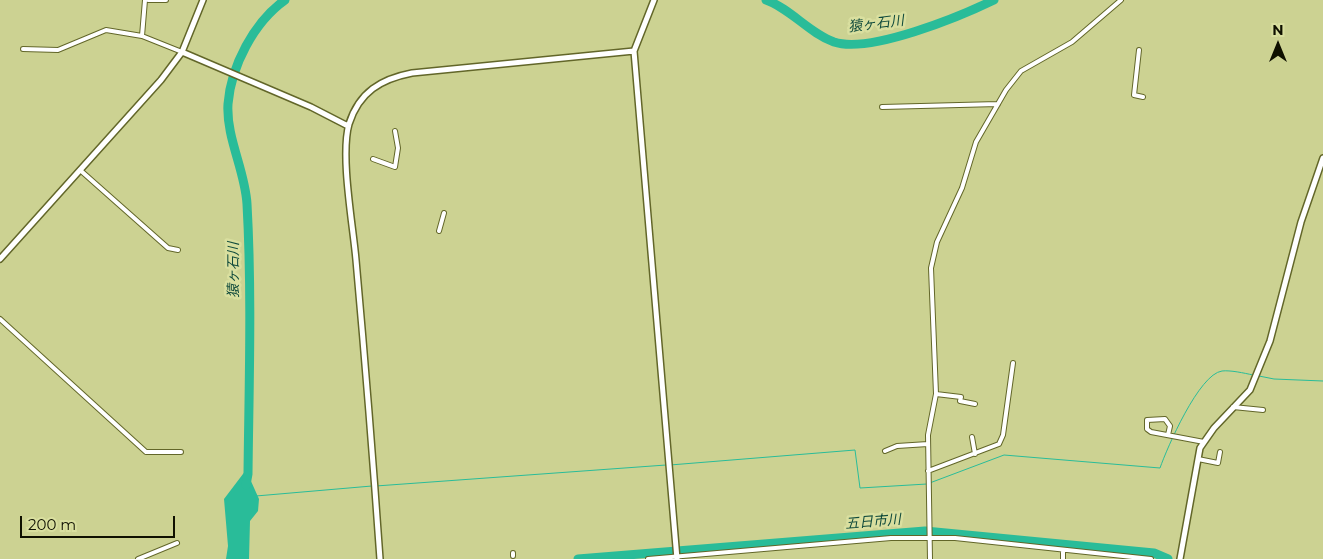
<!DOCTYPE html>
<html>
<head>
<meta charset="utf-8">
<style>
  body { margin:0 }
  #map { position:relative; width:1323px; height:559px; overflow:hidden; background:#ccd292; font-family:Montserrat,sans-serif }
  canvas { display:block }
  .north { position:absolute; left:1253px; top:20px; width:50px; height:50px; -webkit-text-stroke:4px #d9df9f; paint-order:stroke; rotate:0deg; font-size:14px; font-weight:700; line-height:20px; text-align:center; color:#0f1000 }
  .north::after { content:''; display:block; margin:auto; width:18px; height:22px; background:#0f1000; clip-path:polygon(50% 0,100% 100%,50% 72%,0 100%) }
  .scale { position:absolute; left:20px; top:516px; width:155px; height:22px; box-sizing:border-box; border:2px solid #0f1000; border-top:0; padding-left:6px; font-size:15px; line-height:18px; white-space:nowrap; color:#0f1000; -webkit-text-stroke:4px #d9df9f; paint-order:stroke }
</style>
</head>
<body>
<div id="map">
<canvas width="1323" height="559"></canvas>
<div class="north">N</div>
<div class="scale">200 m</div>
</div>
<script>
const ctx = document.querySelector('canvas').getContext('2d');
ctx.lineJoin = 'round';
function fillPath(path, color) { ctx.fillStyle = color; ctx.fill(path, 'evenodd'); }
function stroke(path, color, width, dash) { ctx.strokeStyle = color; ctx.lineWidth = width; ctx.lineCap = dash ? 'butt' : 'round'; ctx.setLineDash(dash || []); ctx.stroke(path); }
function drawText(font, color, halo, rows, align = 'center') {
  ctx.font = font + ' Montserrat,"Noto Sans JP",sans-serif'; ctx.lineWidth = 5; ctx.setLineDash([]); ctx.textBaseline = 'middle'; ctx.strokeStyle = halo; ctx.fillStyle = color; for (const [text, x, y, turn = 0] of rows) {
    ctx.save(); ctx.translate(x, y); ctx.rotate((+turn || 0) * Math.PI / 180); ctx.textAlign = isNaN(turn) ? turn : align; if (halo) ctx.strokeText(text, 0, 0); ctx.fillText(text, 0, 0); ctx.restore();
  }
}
const water = new Path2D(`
  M246,470l13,29 -1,12 -8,10 -1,38h-23l2,-13 -4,-47z`);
const stream = new Path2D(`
  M1259,376l15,3 49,2
  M670,465l185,-15 5,38 67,-4 77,-29 156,13c7,-20 39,-94 62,-97 8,-1 22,2 31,4
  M376,486l290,-21
  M256,496l116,-10`);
const river = new Path2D(`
  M766,0c25,9 43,33 68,42 36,12 127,-26 160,-42
  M246,485l2,-11c1,-90 4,-180 -1,-270 -2,-34 -21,-66 -19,-100 3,-38 26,-82 57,-104
  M578,559l347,-28 229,22 14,6`);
const minor = new Path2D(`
  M148,0h18
  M142,36l3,-36
  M23,49l35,1 48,-20 36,6 40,16
  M1139,50l-5,45 9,2
  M882,107l116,-3
  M373,159l22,8 3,-19 -3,-17
  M80,170l88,78 10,2
  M439,231l5,-18
  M0,319l146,133h35
  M936,394l25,3 -1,4 15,3
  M1233,407l30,3
  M1168,435l2,-9 -5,-7 -18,1v9l4,3 53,10
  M972,437l3,17
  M885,451l12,-5 31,-2
  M1198,459l20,4 2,-11
  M928,471l71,-27 4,-9 10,-72
  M1063,550v9
  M513,553v3
  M138,559l39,-16
  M648,559l243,-21h64l196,21
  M930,559l-2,-124 8,-41 -5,-126 6,-26 25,-54 14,-46 30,-52 15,-19 51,-29 49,-42`);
const tertiary = new Path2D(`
  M654,0l-20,51 43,508
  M182,52l129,55 35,18 3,-1
  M0,259l161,-179 21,-28 21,-52
  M380,559c-7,-100 -15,-199 -24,-299 -3,-35 -16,-104 -7,-136 10,-32 32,-45 63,-51l222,-22
  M1180,559l20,-111 14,-20 36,-38 20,-49 31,-119 22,-64`);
const waterNames = [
  ["猿ヶ石川",876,24,-7],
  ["猿ヶ石川",234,270,-90],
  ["五日市川",873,522,-5]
];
fillPath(water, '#29bc99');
stroke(stream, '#29bc99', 1);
stroke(river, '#29bc99', 9);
stroke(minor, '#626629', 6);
stroke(tertiary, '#626629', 8);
stroke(minor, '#fff', 4);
stroke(tertiary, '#fff', 5);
drawText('italic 14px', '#114b3c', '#d9df9f', waterNames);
</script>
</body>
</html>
